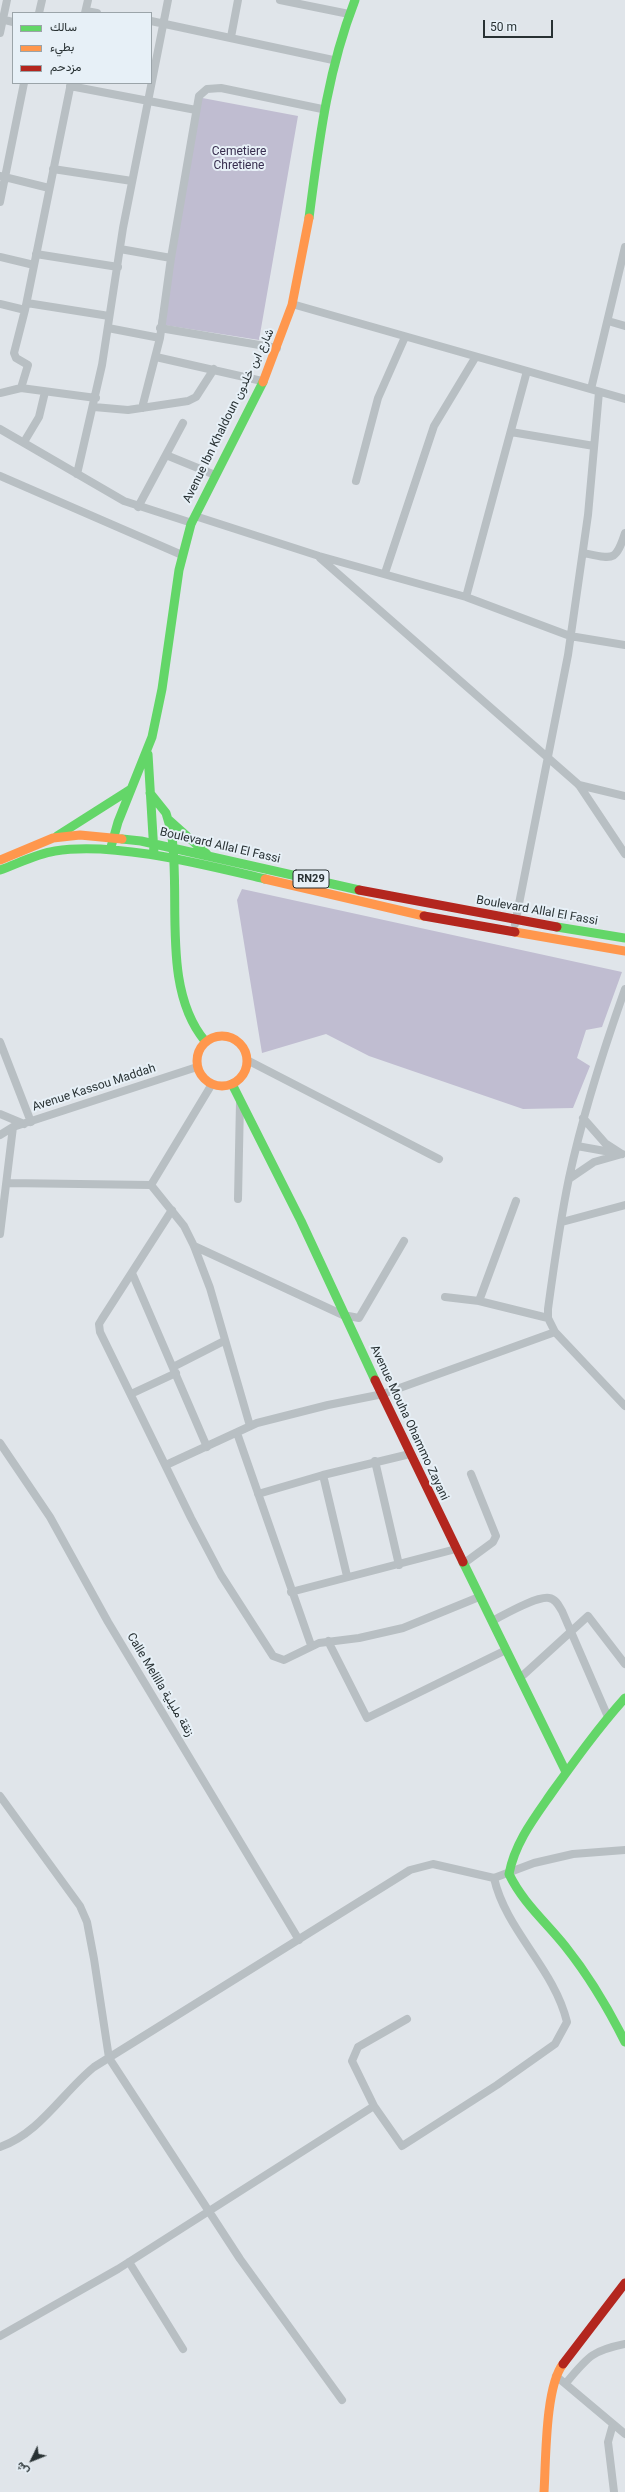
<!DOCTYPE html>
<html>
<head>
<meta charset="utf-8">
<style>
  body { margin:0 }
  #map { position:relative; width:625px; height:2492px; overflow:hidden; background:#e0e5ea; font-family:Roboto,Vazirmatn,sans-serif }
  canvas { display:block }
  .legend { position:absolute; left:12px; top:12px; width:140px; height:72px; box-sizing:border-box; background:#e7f0f7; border:1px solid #9ba4a9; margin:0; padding:5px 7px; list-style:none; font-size:12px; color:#283133 }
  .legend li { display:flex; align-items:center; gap:8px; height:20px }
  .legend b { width:20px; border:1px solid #9ba4a9 }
  .north { position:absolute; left:12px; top:2440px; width:40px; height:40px; -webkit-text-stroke:3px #e7f0f7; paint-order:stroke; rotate:227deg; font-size:11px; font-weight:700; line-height:16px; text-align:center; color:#283133 }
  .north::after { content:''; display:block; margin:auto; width:14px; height:18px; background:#283133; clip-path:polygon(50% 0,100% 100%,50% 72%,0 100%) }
  .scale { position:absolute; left:483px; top:20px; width:70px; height:18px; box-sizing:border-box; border:2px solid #283133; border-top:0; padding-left:5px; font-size:12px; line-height:14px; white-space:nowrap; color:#283133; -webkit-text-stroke:3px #e7f0f7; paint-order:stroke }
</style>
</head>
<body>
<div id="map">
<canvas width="625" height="2492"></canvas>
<ul class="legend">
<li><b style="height:5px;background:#63d668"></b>سالك</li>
<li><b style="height:5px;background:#ff974d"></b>بطيء</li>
<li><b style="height:5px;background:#b3261e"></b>مزدحم</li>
</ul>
<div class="north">ش</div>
<div class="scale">50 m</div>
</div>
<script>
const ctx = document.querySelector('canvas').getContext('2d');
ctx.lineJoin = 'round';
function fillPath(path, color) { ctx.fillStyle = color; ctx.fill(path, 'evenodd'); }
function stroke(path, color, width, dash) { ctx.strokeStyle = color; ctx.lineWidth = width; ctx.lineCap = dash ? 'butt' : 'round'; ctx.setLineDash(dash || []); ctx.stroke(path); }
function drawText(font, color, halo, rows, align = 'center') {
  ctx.font = font + ' Roboto,Vazirmatn,sans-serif'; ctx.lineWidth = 4; ctx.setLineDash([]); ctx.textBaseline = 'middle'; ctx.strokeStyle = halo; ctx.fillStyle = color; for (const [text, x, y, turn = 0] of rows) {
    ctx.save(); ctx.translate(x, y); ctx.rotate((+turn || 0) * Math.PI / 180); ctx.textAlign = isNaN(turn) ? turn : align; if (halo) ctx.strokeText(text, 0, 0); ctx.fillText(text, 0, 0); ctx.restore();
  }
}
const green = new Path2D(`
  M197,97l101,19 -39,224 -101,-16z
  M242,889l380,83 -20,55 -16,3 -9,28 13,8 -17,42 -50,1 -154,-53 -43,-22 -64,19 -25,-153z`);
const street = new Path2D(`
  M280,0l69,14
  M86,11l11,2
  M39,13l3,-13
  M85,13l3,-13
  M0,19l13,3
  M151,21l182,39
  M0,33l7,-33
  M231,37l7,-37
  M70,86l126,24
  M53,169l79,12
  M0,176l49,12
  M0,202l24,-119
  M120,249l51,9
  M36,254l82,13
  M0,257l34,8
  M27,303l82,13
  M0,304l25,6
  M292,304l333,95
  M608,321l17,5
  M108,328l52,10
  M160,328l117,20
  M156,357l106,24
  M21,388l7,-23 -12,-7 -2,-5 11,-43 46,-227
  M591,389l34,-142
  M0,393l21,-5 75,10
  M94,407l34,3 60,-9 8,-4 18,-28
  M142,408l18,-70 11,-80 28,-162 8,-7 14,-1 101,21
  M0,429l124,72 68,22
  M511,432l83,14
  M24,442l15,-25 6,-25
  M166,455l49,20
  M77,474l25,-109 21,-137 45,-228
  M0,476l182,79
  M356,481l22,-83 27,-61
  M138,507l45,-84
  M195,516l124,40 147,41 104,39 55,9
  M583,553c29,5 32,11 42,-20
  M320,558l259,227 46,69
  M385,573l49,-147 41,-68
  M466,597l61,-226
  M579,785l46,11
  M515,924l53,-269 20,-140 11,-123
  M625,989c-22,62 -42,124 -56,189 -9,43 -15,87 -21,131v9l7,14 70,74
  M0,1042l31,80
  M247,1060l192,99
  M0,1114l24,10
  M583,1118l22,25 17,11
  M0,1135l13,-8 184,-60
  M577,1146l39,7
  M569,1179l25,-17 28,-8
  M8,1183l143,2 33,41 10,20 16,42 40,138
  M151,1185l61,-101
  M238,1199l2,-97
  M172,1210l-70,109 -3,5 1,8 91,186 30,57 52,81 11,4 35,-17 40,-5 44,-10 76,-31
  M562,1222l63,-17
  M0,1234l13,-107
  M194,1246l149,69 16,3 45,-77
  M132,1273l75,174
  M445,1297l34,4 69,17
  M479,1301l37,-100
  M173,1367l51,-26
  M131,1394l45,-21
  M237,1433l74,212
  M0,1443l50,74 58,105 191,318
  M375,1461l24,104
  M166,1465l91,-42 71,-18 55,-11 172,-62
  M323,1475l24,101
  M258,1494l65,-19 87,-21
  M463,1564l30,-22 3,-6 -25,-62
  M291,1592l165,-43
  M492,1621c12,-6 44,-25 57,-23 7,1 10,8 13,13l46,106
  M328,1641l39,77 139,-68
  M520,1678l68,-62 37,48
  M0,1796l80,110 7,16 7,37 15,99 131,201 102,141
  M407,2019l-49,28 -6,14 22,45 28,40 95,-61 58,-41 12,-22c-13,-54 -61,-91 -73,-144l40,-15 39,-9 52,-4
  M0,2147c40,-14 62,-54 94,-80l316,-197 23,-6 61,14
  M129,2262l54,87
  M0,2336l118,-67 256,-163
  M556,2376l69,58
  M566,2383c22,-26 25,-32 59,-39
  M613,2424l-5,18 6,50`);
const fast = new Path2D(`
  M309,218c10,-76 18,-146 46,-218
  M148,754l6,99
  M150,793l16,20 5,17c11,65 -11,157 34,211
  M169,820l38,34
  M57,836l74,-47
  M122,839l19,2 218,49
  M111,847l7,-25 34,-85 10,-48 17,-119 12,-46 72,-142
  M0,870c17,-6 36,-16 55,-19 59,-10 150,14 210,28
  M557,927l68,11
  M232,1084l69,137 74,159
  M463,1562l103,210
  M625,1698c-26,29 -49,61 -72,93 -18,26 -38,51 -44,83 14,29 37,48 56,72 24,30 43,62 60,96`);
const slow = new Path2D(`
  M263,382l29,-77 17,-87
  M0,860l53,-22 27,-3 42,4
  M265,879l159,37
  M515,932l110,19
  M197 1061a25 25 0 1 1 50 0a25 25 0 1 1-50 0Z
  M544,2492c2,-31 1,-105 19,-128`);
const jam = new Path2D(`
  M359,890l198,37
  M424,916l91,16
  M375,1380l88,182
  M563,2364l62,-81`);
const shields = [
  [311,879,36]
];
const shieldNames = [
  ["RN29",311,879]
];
const parkNames = [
  ["Cemetiere",239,152],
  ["Chretiene",239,166]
];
const streetNames = [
  ["Avenue Ibn Khaldoun شارع ابن خلدون",229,416,-64],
  ["Boulevard Allal El Fassi",220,846,13],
  ["Boulevard Allal El Fassi",537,911,10],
  ["Avenue Kassou Maddah",94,1088,-18],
  ["Avenue Mouha Ohammo Zayani",409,1423,65],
  ["Calle Melilla زنقة مليلية",160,1685,59]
];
fillPath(green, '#c0bdd1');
stroke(street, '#b8bfc3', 8);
stroke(fast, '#63d668', 9);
stroke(slow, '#ff974d', 9);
stroke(jam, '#b3261e', 9);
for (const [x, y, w] of shields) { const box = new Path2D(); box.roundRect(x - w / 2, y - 9, w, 18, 3); ctx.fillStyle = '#e7f0f7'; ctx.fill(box); stroke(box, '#283133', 1); }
drawText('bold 11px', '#283133', null, shieldNames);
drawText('12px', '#382e4f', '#e7f0f7', parkNames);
drawText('12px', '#283133', '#e7f0f7', streetNames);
</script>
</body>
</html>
